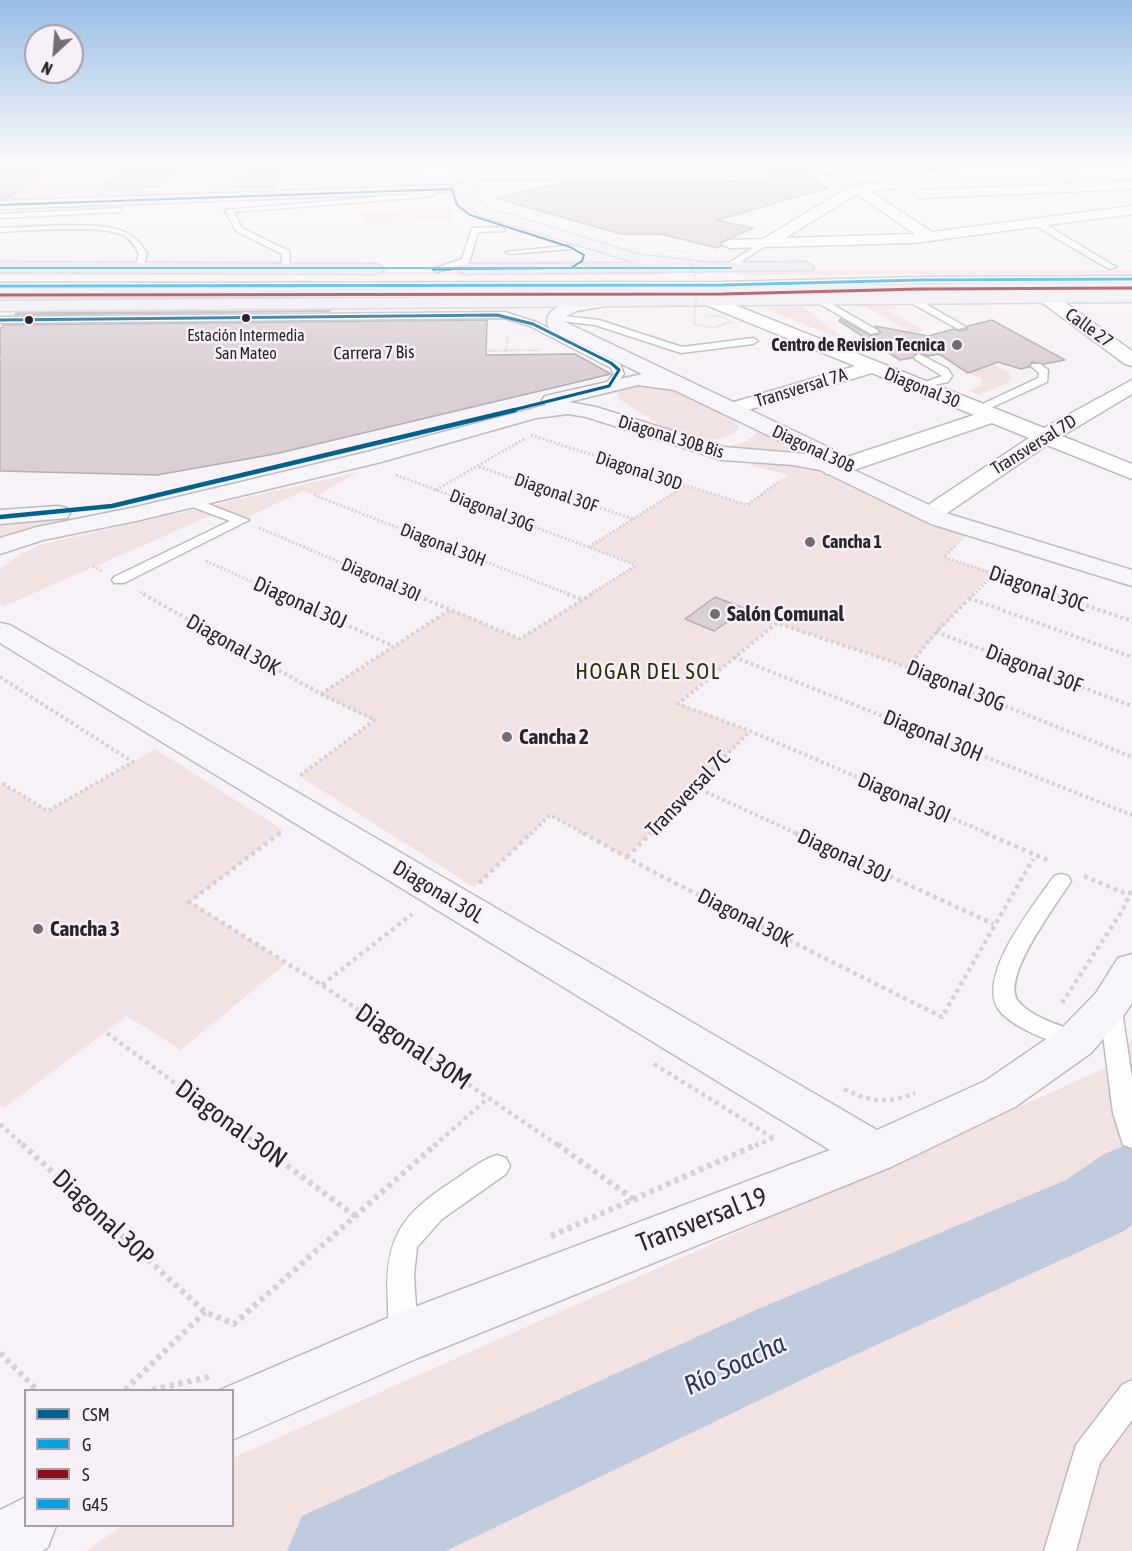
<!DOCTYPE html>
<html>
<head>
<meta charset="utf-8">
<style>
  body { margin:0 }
  #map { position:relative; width:1132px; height:1551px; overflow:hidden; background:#f7f2f7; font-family:"Asap Condensed",sans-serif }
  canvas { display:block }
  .legend { position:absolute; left:24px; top:1389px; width:210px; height:138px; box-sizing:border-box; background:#f8f0f9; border:2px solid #a59fa6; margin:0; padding:8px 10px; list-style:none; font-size:18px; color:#292629 }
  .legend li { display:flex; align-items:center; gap:12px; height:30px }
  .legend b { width:30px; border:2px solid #a59fa6 }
  .north { position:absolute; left:24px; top:24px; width:60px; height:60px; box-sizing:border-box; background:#f8f0f9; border:2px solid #a59fa6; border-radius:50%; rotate:206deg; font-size:16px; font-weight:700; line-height:24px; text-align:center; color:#292629 }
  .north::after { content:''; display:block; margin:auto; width:21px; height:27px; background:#716d71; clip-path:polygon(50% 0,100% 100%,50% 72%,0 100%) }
</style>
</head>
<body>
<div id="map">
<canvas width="1132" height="1551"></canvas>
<ul class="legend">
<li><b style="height:8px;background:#00618e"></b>CSM</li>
<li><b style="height:8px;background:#01a3e3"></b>G</li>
<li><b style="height:8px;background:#8e101c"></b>S</li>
<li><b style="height:8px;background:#01a3e3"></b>G45</li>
</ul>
<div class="north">N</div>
</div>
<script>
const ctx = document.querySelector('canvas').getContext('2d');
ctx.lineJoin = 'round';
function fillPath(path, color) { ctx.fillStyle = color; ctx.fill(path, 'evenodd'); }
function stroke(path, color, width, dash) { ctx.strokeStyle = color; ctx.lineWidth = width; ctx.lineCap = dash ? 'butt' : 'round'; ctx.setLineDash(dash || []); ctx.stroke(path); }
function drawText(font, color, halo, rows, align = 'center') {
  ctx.font = font + ' "Asap Condensed",sans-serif'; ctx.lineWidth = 5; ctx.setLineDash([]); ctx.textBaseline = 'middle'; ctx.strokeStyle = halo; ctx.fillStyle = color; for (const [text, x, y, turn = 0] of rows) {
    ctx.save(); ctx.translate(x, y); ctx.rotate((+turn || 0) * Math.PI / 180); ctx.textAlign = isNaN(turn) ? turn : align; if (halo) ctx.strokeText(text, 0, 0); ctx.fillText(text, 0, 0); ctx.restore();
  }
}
const green = new Path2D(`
  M293,161h35l13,7 51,-4 10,4 24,-2 -3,5 -137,-1z
  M238,167h14l-20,23 -14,2 -17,-5 5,-4h17l7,-8h-58l-6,4h-55l4,-4 -65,-1 -10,9 66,-1 -4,4 47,1 -6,9 -143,4v-6l12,-1 28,-22 140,-3 -3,3 56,1z
  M447,209l6,12 -88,2 -5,-12z
  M687,270l-26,5h-661v-4l440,1z
  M723,270h409v3l-392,2z
  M894,305l4,3 -11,2 38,21 -14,2 -47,-27z
  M804,307l44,35 -84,-34z
  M993,364l16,8 2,6 -2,4 -30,13 -9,-4 11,-6v-7l-13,-5z
  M633,384l37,3 61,29 8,11c-6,15 -39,14 -52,10 -16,-5 -57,-29 -70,-40l1,-9z
  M758,430l63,29 -100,-11c14,-3 29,-5 37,-18z
  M747,464l62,2 117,52 42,16 -23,23 47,15 -84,95 -132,-44 -97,80 71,28 -124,126 -76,-42 -76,72 -175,-111 75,-55 -53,-27 130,-85 69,30 116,-74 -47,-18 96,-61 62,19 41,-30z
  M358,472l-41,24 -14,-5 -61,29 -25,-7 -215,94 -2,-4v-34l22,-16 21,-9z
  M78,517l-78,22v-14z
  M155,749l128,81 -93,72 96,61 -105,87 -54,-34 -123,92 -4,-3v-323l48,29z
  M1132,1037v514h-1046l36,-25h110l1,-68 886,-396z`);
const river = new Path2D(`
  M1132,1143v82l-10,7 -302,139 -374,180h-159l15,-35 456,-207 308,-129 38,-26z`);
const building = new Path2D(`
  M132,161h51l-25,26h-57z
  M257,161h36l-21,26h-37z
  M788,161l39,27 -110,32 36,8 -32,14v4l-4,2 -56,-14h-40l-126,-36 72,-16h199l8,-5 -8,-7h-162l-1,-6z
  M47,165l-41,34h-6v-33z
  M330,311l-315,4 1,-2z
  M840,319l32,17 9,-3 -6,-7 53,10 26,-7 5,2 8,-2 1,-3 24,-6 73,40 -21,4 -12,-2 -3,5 -8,2 -23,-7 -30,11 -29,-19 -11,2 -10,-4 -6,6 -12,2 -61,-39z
  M487,320l-1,35 89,-1 36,20 -336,80 -118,21 -157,-4v-142l4,-4z
  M715,597l31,12 -32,22 -29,-12z`);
const pathFar5 = new Path2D(`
  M1099,235l33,18`);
const pathFar4 = new Path2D(`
  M506,350l2,-15
  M0,359l539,-9`);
const pathFar3 = new Path2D(`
  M531,435l216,70 33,-24
  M479,467l154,52
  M396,475l240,90
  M436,490l90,-52
  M314,495l257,100
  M259,528l158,67
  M955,546l-11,11 112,38
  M589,547l96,-61
  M206,561l75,34
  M93,566l9,5
  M140,592l6,3
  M589,595l48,-30
  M973,595l21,-21`);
const pathFar2 = new Path2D(`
  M143,594l178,100 54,26 -76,56
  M278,594l115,52
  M413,594l107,45 72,-45
  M567,594l14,5
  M1052,594l80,27
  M969,598l163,59
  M936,632l196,74
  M734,657l398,158
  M908,667l28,-35 38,-38
  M0,677l133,85 -85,49 -48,-29
  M321,694l130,-85
  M695,787l103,47
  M278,834l4,-3
  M530,834l20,-19 35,19
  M649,834l101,-103
  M989,834l-239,-103 -72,-27 99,-81 131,44 224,90`);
const pathFar1 = new Path2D(`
  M280,833l-91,69 133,83 237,161
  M583,833l76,42 283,142 91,-158
  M795,833l199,91
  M985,833l65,28
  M627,857l24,-24
  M1084,876l45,19
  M479,883l52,-50
  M322,985l90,-71
  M1062,1003l60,-92 10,-22
  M107,1033l153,113
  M654,1064l119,74
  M844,1089c26,13 44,15 71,4
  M0,1124l24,22
  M434,1146l54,-48
  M755,1146l20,-9`);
const path = new Path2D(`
  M22,1144l183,168 29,12 202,-180
  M258,1144l97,72
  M557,1144l76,55
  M551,1236l207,-92
  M0,1353l37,37
  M125,1390l80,-78
  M152,1390l61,-14`);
const service = new Path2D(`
  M438,187l3,4 -15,6 -192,15 8,16 47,23 1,17 -4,3 -4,-3v-14l-46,-23 -11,-21 199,-17z
  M122,208l-3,4 -119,6v-4z
  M1034,221h6l76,46 -7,2 -75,-44z
  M65,225c31,1 66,-3 82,29l-4,14 -4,3 -4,-3 4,-14c-4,-7 -8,-14 -14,-18 -22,-12 -98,-5 -125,-4v-4z
  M502,227l3,4 -27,1 -9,31 -32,9 -4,-3 29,-10 10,-31z
  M763,241l7,2 -40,26 -7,-2z
  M573,245l-3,4 -60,5 -4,-2z
  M1132,276v6l-213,1 -196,5 -723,1v-6l723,-1 196,-5z
  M904,295h6l56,32 -8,2 -54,-30z
  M818,296l59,34 2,2 -8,2 -56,-33v-4z
  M505,312l31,10 84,42 4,10 -11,14h-8l-1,-2 10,-12 -3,-6 -81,-42 -26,-8 -504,5v-6z
  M556,315l43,5 83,27 71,-9 5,3 -5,3 -72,9 -86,-28 -42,-5 -2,-2z
  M919,354l29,15 4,7 -4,6 -31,7v-4l25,-9 -27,-17 -1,-2z
  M1032,364h8l8,6 -1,12 -65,30h-8v-4l64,-30 1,-5 -8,-7z
  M190,497l59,23 -125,63h-10l-2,-3 2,-3 116,-56 -45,-17v-6z
  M1061,874l7,2 3,5c-13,22 -71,96 -53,120 13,17 47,26 66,33l3,7 -3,7 -8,2c-21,-7 -64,-22 -77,-40 -24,-34 36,-106 55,-134z
  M1110,995l8,3 3,6 11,74v70l-9,-3 -10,-32 -14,-109 3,-6z
  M497,1155l9,3 4,8 -4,8 -64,45 -25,28 -3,28 4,61 -4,10 -10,4 -10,-4c-6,-14 -6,-30 -6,-45 -4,-63 14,-87 65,-120 15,-10 28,-21 44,-26z
  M1132,1380v40l-32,43 -24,88h-32l32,-106 46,-60z`);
const minor = new Path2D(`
  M918,161h75l-6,4 -174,10 -6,-4 6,-4z
  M1032,161h16l42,22 42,-2v8l-213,9 -7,-4 7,-4 156,-6z
  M457,172h309l6,4 -6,4 -313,-1 -2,-3z
  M890,182l6,4 -1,3 -25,2 62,41 200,-26v8l-219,29 -184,5 -7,-4 7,-4 34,-1 89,-54zM857,194l58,40 -130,4z
  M1046,292l6,1 80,58v15l-7,-2 -85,-63 -2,-4z
  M712,296l332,132 88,-48v14l-70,42 70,28v15l-85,-34 -100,68 -8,2 -8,-2 -4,-5 4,-5 98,-65 -37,-15 -150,51h-16l-3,-5 3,-5 148,-49 -102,-42 -134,40h-14l-3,-4 3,-4 131,-39 -149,-61 -2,-4z`);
const secondary = new Path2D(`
  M469,184l5,1v6l-474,18v-8z
  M600,297l6,1 2,4 -2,4 -29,5 -11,5 -1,6 267,127 3,5 -5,5 119,55 183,56v16l-201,-62 -111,-54 -27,-5 -71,-5 -136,-43 -18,-3 -32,4 -155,44 -245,59 -93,19 -43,14v-16l37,-11 99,-20 231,-55 179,-47 -4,-5 3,-4 97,-22 -92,-45c-15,-25 36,-30 50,-32zM638,385l36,5 133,64 -83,-7 -128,-40 -27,-5z
  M58,506l9,2 3,5 -3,5 -67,6v-14z
  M0,623l10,2 867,505 108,-49 76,-52 35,-36 22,-35 14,-4v49l-8,12 -33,38 -76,54 -124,60 -473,191 -186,82v-50h-12l184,-79 426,-161 -830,-507z
  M26,1497v29h30l-8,21 -6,4h-42v-41z`);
const primary = new Path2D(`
  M472,161h12l-9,36 15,12 151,46 60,7 8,5 -8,5 -67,-10 -154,-47 -13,-8 -6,-10z
  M1132,292v10l-1132,9v-10z`);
const trunk = new Path2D(`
  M0,262l377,2 8,5 -8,5 -377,-2z
  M806,262l8,5 -2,3 -347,4 -8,-5 8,-5z
  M1132,282v10l-459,5h-673v-10h673z`);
const pathBridgeFar1 = new Path2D(`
  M675,259l-18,-5 16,-4 15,4 5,16`);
const pathBridge = new Path2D(`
  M693,269l4,13 -3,42 19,4 17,-6 -6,-5 -19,-2`);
const bus1Far2 = new Path2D(`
  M0,205l452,-16 5,16 13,10 100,32 14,8 -2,6 -11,7 -138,1`);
const bus1Far1 = new Path2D(`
  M433,269h18
  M0,320l497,-5 36,9 78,39 8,7 -10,16 -100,25`);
const bus1 = new Path2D(`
  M0,517l112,-11 403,-96`);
const bus2 = new Path2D(`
  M0,286l723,-1 196,-5 213,-1`);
const bus3 = new Path2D(`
  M0,295l723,-1 196,-5 213,-1`);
const bus4 = new Path2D(`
  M0,268h731`);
const markers = [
  [246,318,5,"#292629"],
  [29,320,5,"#292629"],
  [957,345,6,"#716d71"],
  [810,542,6,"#716d71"],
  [715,614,6,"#716d71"],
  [507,737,6,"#716d71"],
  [38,929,6,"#716d71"]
];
const farBusnames = [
  ["Estación Intermedia",246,336],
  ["San Mateo",246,354]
];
const farStreetnames = [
  ["Calle 27",1089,328,36],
  ["Carrera 7 Bis",374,353,-1],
  ["Transversal 7A",801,388,-17],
  ["Diagonal 30",922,388,22],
  ["Diagonal 30B Bis",671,437,17],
  ["Transversal 7D",1034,445,-32],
  ["Diagonal 30B",813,449,25],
  ["Diagonal 30D",639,471,18],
  ["Diagonal 30F",556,493,19],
  ["Diagonal 30G",492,511,21],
  ["Diagonal 30H",443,545,21],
  ["Diagonal 30I",381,580,23]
];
const farPoinames = [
  ["Centro de Revision Tecnica",945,345],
  ["Cancha 1",822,542,"left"]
];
const streetNames = [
  ["Diagonal 30C",1038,589,19],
  ["Diagonal 30J",300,603,24],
  ["Diagonal 30K",233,645,29],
  ["Diagonal 30F",1034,669,21],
  ["Diagonal 30G",956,686,22],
  ["Diagonal 30H",933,736,22],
  ["Transversal 7C",688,794,-46],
  ["Diagonal 30I",904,798,23],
  ["Diagonal 30J",844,856,25],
  ["Diagonal 30L",438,892,31],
  ["Diagonal 30K",745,918,27]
];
const poiNames = [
  ["Salón Comunal",727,614],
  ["Cancha 2",519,737],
  ["Cancha 3",50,929]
];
const neighbourhoodNames = [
  ["HOGAR DEL SOL",648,672]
];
const nearStreetnames = [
  ["Diagonal 30M",413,1047,34],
  ["Diagonal 30N",231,1124,36],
  ["Diagonal 30P",103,1218,43],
  ["Transversal 19",702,1220,-21]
];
const nearWaternames = [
  ["Río Soacha",735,1365,-25]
];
fillPath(green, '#f3e2e2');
fillPath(river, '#c1cbde');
fillPath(building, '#d9d0d5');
stroke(building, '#b3afb2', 1.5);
stroke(service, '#bebbbe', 3);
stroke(minor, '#bebbbe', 3);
stroke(secondary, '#bebbbe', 3);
stroke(primary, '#d1cfd1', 3);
stroke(trunk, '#d1cfd1', 3);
stroke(pathFar5, '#d4d3d4', 1.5, [1.5, 1.5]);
stroke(pathFar4, '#d4d3d4', 2, [1.5, 1.5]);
stroke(pathFar3, '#d4d3d4', 3, [2, 2]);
stroke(pathFar2, '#d4d3d4', 4, [3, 3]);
stroke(pathFar1, '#d4d3d4', 4.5, [4, 4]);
stroke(path, '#d4d3d4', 6, [4.5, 4.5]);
fillPath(service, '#fefdfe');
fillPath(minor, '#fefdfe');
fillPath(secondary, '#f7f5fa');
fillPath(primary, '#f0eef5');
fillPath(trunk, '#ebe8f2');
stroke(pathBridgeFar1, '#d4d3d4', 1.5, [1.5, 1.5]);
stroke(pathBridge, '#d4d3d4', 2, [1.5, 1.5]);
stroke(bus1Far2, '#00618e', 2);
stroke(bus1Far1, '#00618e', 3);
stroke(bus1, '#00618e', 4.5);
stroke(bus2, '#01a3e3', 3);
stroke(bus3, '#8e101c', 3);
stroke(bus4, '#01a3e3', 2);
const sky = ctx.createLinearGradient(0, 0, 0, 378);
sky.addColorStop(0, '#98bde4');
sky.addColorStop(0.43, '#fbf9fb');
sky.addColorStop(1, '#fbf9fb00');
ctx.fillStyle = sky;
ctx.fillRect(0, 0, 1132, 378);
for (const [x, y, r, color] of markers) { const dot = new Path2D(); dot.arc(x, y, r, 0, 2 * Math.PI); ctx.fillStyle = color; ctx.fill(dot); stroke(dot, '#f8f0f9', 2); }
drawText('16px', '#292629', '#f8f0f9', farBusnames);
drawText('18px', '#292629', '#f8f0f9', farStreetnames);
drawText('bold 18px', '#292629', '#f8f0f9', farPoinames, 'right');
drawText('21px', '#292629', '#f8f0f9', streetNames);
drawText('bold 21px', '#292629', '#f8f0f9', poiNames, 'left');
ctx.letterSpacing = '1.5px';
drawText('22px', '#25310b', '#f8f0f9', neighbourhoodNames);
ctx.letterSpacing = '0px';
drawText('26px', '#292629', '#f8f0f9', nearStreetnames);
drawText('italic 27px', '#253b60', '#f8f0f9', nearWaternames);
</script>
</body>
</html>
